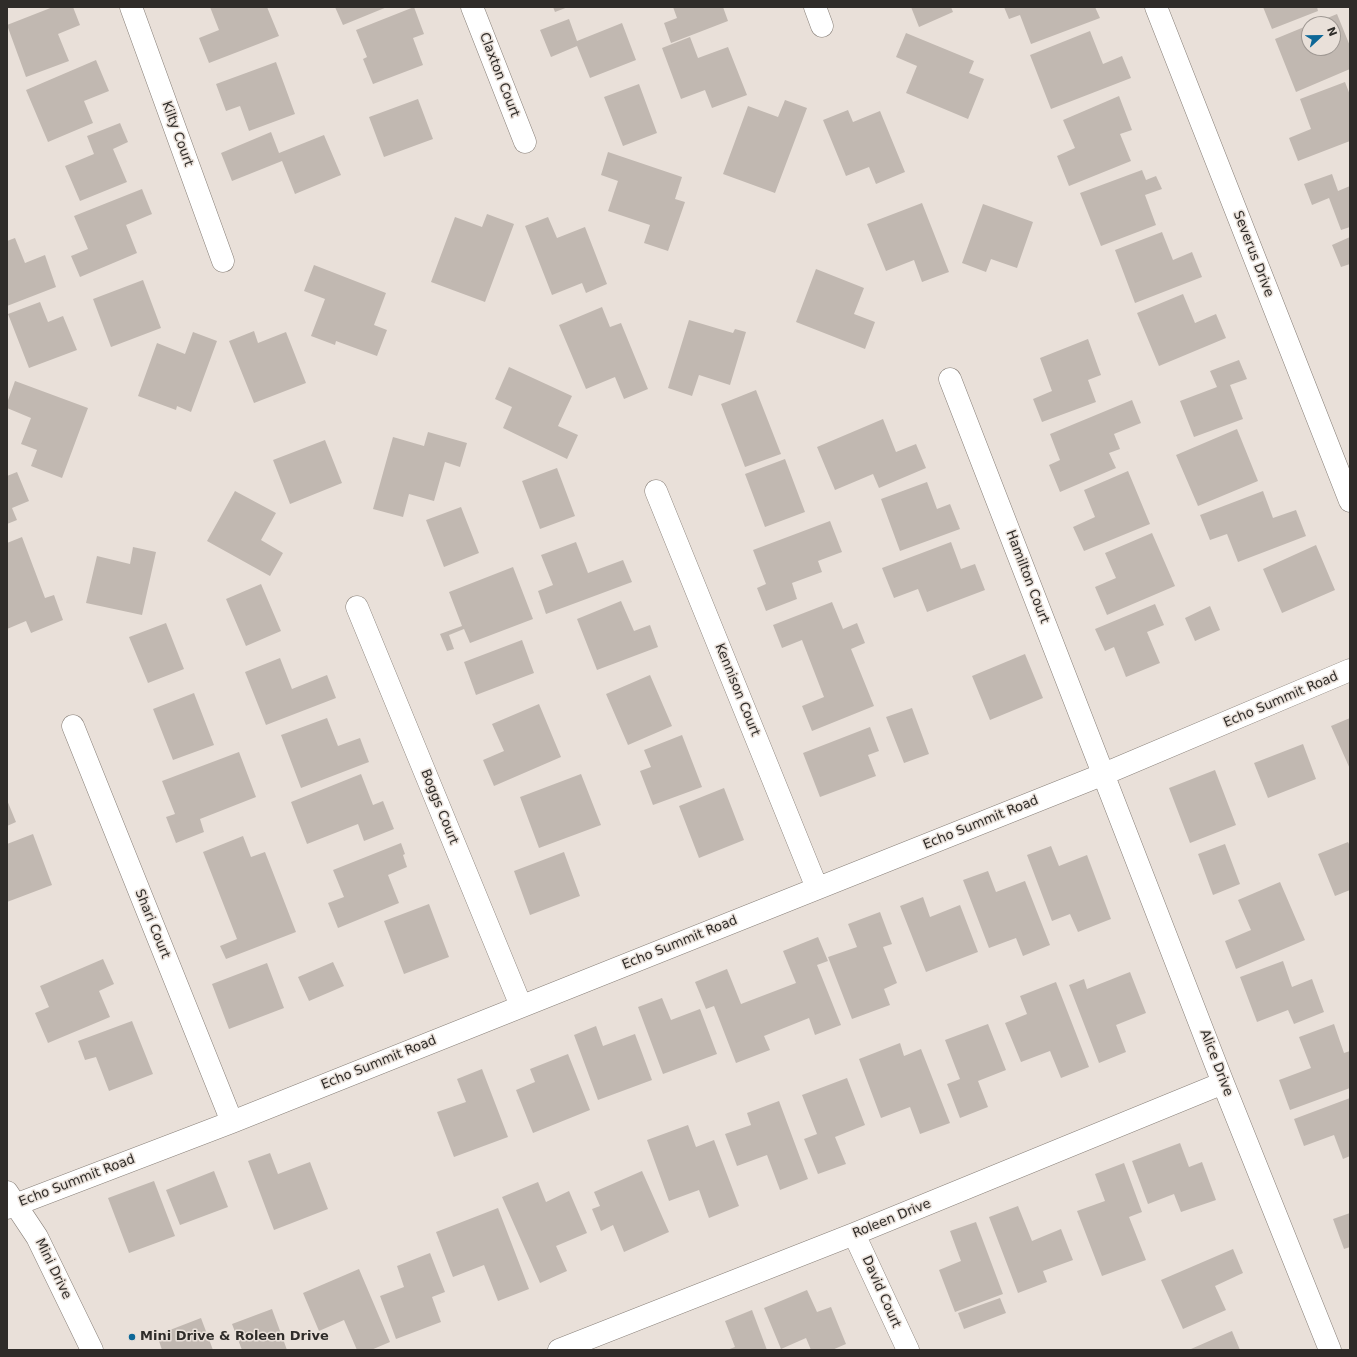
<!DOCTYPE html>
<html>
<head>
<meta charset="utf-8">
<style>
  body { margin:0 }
  #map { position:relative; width:1357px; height:1357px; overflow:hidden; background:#e9e0d9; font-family:"DejaVu Sans",sans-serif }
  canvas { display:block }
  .frame { position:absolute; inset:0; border:8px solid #2f2c29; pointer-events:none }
  .north { position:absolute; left:1301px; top:16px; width:40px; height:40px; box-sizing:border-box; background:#e9e0d9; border:1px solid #9f9893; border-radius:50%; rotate:68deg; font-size:11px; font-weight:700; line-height:16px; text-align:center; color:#2f2c29 }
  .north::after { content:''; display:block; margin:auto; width:14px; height:18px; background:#0d6797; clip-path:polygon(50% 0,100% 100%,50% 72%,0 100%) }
</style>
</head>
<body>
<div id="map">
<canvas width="1357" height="1357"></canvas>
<div class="frame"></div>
<div class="north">N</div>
</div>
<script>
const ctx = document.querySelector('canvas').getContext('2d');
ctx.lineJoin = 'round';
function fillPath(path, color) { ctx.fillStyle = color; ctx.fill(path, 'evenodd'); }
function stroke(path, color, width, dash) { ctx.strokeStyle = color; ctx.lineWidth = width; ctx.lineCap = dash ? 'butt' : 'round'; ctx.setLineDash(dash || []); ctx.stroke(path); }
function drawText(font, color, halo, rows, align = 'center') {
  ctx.font = font + ' "DejaVu Sans",sans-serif'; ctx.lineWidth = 3; ctx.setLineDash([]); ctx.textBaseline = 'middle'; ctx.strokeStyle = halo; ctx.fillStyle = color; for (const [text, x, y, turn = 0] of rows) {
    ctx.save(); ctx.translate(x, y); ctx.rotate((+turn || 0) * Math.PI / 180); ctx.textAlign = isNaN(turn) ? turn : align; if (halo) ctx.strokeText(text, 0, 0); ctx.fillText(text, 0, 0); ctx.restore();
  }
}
const building = new Path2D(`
  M53,7h20l7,18 -22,9 11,27 -43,16 -19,-52z
  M210,7h57l12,29 -70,27 -10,-25 20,-8z
  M335,7h52l-44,18z
  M414,7l10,27 -11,4 10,27 -50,19 -10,-25 4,-2 -11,-27z
  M553,7h15l-13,5z
  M673,7h50l5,14 -57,22 -7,-20 13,-5z
  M911,7h40l2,5 -34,15z
  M1004,7h91l5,11 -69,26 -11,-29 -11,4z
  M1263,7h54l1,4 -46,18z
  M1337,14l13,32v23l-54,23 -21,-53 34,-14v23h24v-24h-20z
  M569,19l8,22 45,-18 14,37 -46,18 -13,-32 -26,11 -11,-27z
  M1090,31l13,33 19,-8 9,22 -80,31 -21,-54z
  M906,33l68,28 -5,12 15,6 -16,40 -62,-26 11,-27 -21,-9z
  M690,37l8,21 30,-11 19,48 -35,13 -7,-18 -24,9 -19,-51z
  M96,60l13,31 -25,10 9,22 -45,19 -22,-52z
  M276,62l19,52 -46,17 -9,-25 -14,5 -10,-27z
  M1345,82l5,13v46l-52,20 -9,-23 22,-9 -11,-30z
  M639,84l18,49 -34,13 -19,-49z
  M1119,96l13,34 -12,4 11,27 -62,25 -12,-30 18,-8 -12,-28z
  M418,99l15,40 -49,18 -15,-40z
  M785,100l22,8 -32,85 -52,-19 25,-68 30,11z
  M848,110l5,12 27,-11 25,61 -29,12 -7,-17 -23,9 -23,-56z
  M120,123l8,19 -15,7 14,33 -47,19 -15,-35 29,-12 -7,-18z
  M271,132l8,21 45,-18 17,40 -46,19 -13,-33 -50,20 -11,-28z
  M608,152l74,25 -7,22 10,3 -17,49 -24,-8 6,-18 -42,-14 10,-30 -17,-6z
  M1142,170l4,10 10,-4 6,13 -17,6 11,30 -55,21 -21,-53z
  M1332,174l6,17 12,-5v41l-9,3 -12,-32 -17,7 -8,-21z
  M142,189l10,25 -26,11 11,28 -57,24 -9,-21 17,-7 -14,-33z
  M922,203l27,69 -27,10 -8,-22 -28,11 -19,-47z
  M983,204l50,18 -16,46 -26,-9 -5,13 -24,-9z
  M487,214l27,10 -29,78 -54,-20 24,-65 27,10z
  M548,217l9,21 28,-11 22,57 -21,9 -4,-10 -30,12 -27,-69z
  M1162,232l11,28 19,-8 10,25 -67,26 -20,-53z
  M1350,237v27l-9,3 -9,-22z
  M15,238l10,25 20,-8 11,32 -49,19v-65z
  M314,265l72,28 -12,32 13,5 -10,26 -41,-15 -1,4 -24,-9 14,-37 -21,-8z
  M816,269l48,19 -10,26 21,8 -10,27 -69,-27z
  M143,280l18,48 -50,19 -18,-48z
  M1183,294l12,29 21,-9 10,24 -67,28 -22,-53z
  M40,302l8,20 15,-6 14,34 -48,18 -21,-54z
  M602,307l8,20 11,-4 27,66 -24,10 -9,-22 -29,12 -27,-64z
  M689,320l44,13 2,-4 11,3 -16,53 -31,-10 -7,21 -24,-8z
  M254,331l4,12 28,-11 20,51 -52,20 -25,-62z
  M193,332l24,9 -26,71 -14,-6 -1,4 -38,-14 19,-53 28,11z
  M1088,339l13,36 -13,5 8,22 -54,20 -9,-23 19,-8 -12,-33z
  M1239,360l8,19 -17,6 13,34 -49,18 -14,-36 37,-14 -7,-16z
  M509,367l63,29 -14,30 20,9 -11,24 -64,-31 9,-21 -17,-8z
  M15,381l73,27 -26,70 -31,-12 6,-16 -16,-6 10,-26 -24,-10v-5z
  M756,390l25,64 -36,13 -24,-63z
  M1132,400l9,23 -27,11 6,15 -11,4 7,15 -56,24 -11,-27 11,-5 -10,-26z
  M883,419l13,33 20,-8 10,24 -47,20 -6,-14 -38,16 -18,-43z
  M1237,429l21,52 -60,25 -22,-51z
  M428,432l39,11 -7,24 -15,-5 -11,39 -25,-7 -6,23 -30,-8 20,-72 31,9z
  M325,440l17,43 -52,21 -17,-44z
  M785,459l20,53 -40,15 -20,-53z
  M557,468l18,48 -35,13 -18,-48z
  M1128,471l22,53 -66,27 -11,-24 22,-10 -11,-27z
  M17,472l12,29 -17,7 5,12 -10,4v-48z
  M927,482l10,27 13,-5 10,25 -60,22 -19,-52z
  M235,491l41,22 -15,27 22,13 -13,23 -63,-35z
  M1263,491l10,27 23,-8 10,26 -68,26 -11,-28 -17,6 -10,-25z
  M461,507l18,46 -35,14 -18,-47z
  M830,521l12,31 -24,9 4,11 -30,11 5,16 -31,12 -9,-23 9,-4 -13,-34z
  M1152,533l23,53 -68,29 -12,-28 21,-9 -11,-25z
  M22,537l23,61 9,-3 9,25 -32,13 -5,-12 -19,8v-86z
  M576,542l12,31 35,-13 9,22 -86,32 -8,-23 15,-6 -12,-30z
  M951,542l10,27 14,-5 10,26 -58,22 -9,-23 -24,9 -12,-30z
  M1316,545l19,45 -53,23 -19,-44z
  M133,547l23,5 -14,63 -56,-12 11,-47 33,8z
  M513,567l20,52 -63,24 -6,-14 -15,6 5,14 -7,2 -7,-17 22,-8 -13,-34z
  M261,584l20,47 -35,15 -20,-47z
  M621,601l13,30 16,-6 8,22 -61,23 -20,-51z
  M832,602l11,27 14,-6 8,20 -14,6 23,57 -62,25 -10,-25 22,-9 -22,-57 -20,8 -9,-23z
  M1155,604l9,21 -17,7 13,31 -34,14 -12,-30 -9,4 -10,-22z
  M1210,606l10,24 -25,11 -10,-23z
  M166,623l18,46 -36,14 -19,-46z
  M522,640l12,33 -58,22 -12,-33z
  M1025,654l18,44 -53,22 -18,-44z
  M280,658l12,31 35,-14 9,23 -70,27 -21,-53z
  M650,675l22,51 -44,19 -22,-51z
  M194,693l20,52 -41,15 -20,-51z
  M539,704l22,53 -67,29 -11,-26 21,-9 -12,-27z
  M912,708l17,46 -25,9 -18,-46z
  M327,718l11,28 22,-8 9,24 -68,26 -20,-53z
  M1350,718v51l-19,-43z
  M870,727l9,24 -11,4 8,21 -56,21 -17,-44z
  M682,735l20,52 -49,18 -13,-34 11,-4 -7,-17z
  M1303,744l13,35 -48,19 -14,-35z
  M239,752l17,45 -56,22 4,13 -28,11 -10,-26 9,-3 -13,-33z
  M1215,770l21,55 -46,18 -21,-55z
  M361,774l12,31 10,-4 11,28 -30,12 -6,-17 -51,20 -16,-42z
  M581,774l20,51 -62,23 -19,-51z
  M724,788l20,52 -45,18 -20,-52z
  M7,800l9,22 -9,4z
  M33,834l19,51 -45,17v-58z
  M243,836l8,21 14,-5 31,80 -70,27 -6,-13 17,-7 -34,-87z
  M1348,842l2,4v44l-15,6 -17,-42z
  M401,843l4,11 -2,1 4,12 -19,8 11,28 -61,25 -10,-25 16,-6 -11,-27z
  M1225,844l15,40 -27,11 -15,-41z
  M1051,846l8,20 28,-11 24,64 -33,13 -8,-18 -18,7 -25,-66z
  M564,852l16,44 -50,19 -16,-44z
  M988,871l8,21 29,-11 25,64 -27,11 -7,-18 -27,10 -26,-68z
  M1280,882l25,58 -69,29 -11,-28 26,-11 -13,-30z
  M923,897l7,20 30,-12 18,47 -52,20 -26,-66z
  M429,904l20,53 -45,17 -20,-53z
  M880,912l12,32 -9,3 14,36 -13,6 6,16 -38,14 -24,-62 29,-10 -9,-23z
  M818,937l10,24 -11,4 24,60 -26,10 -6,-17 -45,18 6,14 -34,13 -22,-57 -8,3 -11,-27 32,-13 14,35 55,-21 -13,-32z
  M103,959l11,25 -15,7 11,26 -62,26 -13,-30 14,-6 -9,-21z
  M1283,961l9,26 20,-8 12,33 -30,12 -6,-14 -31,12 -17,-45z
  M333,962l11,24 -35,15 -11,-24z
  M267,963l17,45 -55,21 -17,-45z
  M1130,972l16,41 -30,12 10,27 -27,11 -30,-78 15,-6 3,10z
  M1056,982l33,85 -28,11 -11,-27 -29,11 -16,-39 22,-9 -7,-18z
  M662,998l9,22 29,-11 17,45 -54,20 -25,-67z
  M132,1021l21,53 -44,17 -13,-34 -11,3 -7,-19z
  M988,1024l18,46 -28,11 10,26 -28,11 -13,-34 13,-5 -15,-39z
  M1334,1024l10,29 6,-2v37l-60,22 -11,-30 32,-12 -12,-31z
  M596,1026l7,20 32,-12 17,46 -54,20 -24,-65z
  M900,1043l4,13 17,-7 29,74 -30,11 -10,-27 -29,11 -22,-59z
  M568,1054l22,56 -57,23 -17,-43 19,-8 -5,-13z
  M482,1069l26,68 -54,20 -17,-45 29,-10 -9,-23z
  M847,1078l18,47 -30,12 11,27 -28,10 -14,-35 13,-5 -15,-39z
  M1350,1098v58l-7,3 -9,-24 -30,11 -10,-27z
  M779,1101l29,78 -28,11 -13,-35 -30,11 -12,-32 26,-9 -4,-12z
  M688,1125l8,22 18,-7 25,66 -30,12 -10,-28 -30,11 -22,-61z
  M1180,1143l9,24 13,-5 14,38 -35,12 -7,-18 -26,10 -16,-43z
  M270,1153l8,21 32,-12 18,47 -54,21 -26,-69z
  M1124,1163l18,49 -13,5 17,43 -44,16 -25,-65 28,-10 -10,-27z
  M214,1171l14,36 -48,18 -14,-35z
  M642,1171l27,61 -45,20 -11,-27 -12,6 -9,-22 8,-3 -6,-14z
  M154,1181l21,55 -46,17 -21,-55z
  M538,1182l8,20 23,-11 18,42 -31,13 11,25 -27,12 -38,-86z
  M1018,1206l14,35 29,-12 12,31 -30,11 4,11 -29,11 -29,-76z
  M498,1208l31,81 -31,12 -14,-36 -31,12 -17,-45z
  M1350,1213v34l-6,2 -11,-30z
  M976,1222l27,72 -48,18 -16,-42 22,-9 -11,-30z
  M1233,1249l10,24 -28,13 11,24 -43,19 -22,-49z
  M430,1253l15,39 -13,5 9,25 -45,17 -16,-43 24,-9 -7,-21z
  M359,1269l31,73 -19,8h-14l-13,-30 -25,11 -16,-38z
  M807,1290l10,22 14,-5 15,37 -14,6h-21l-5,-12 -25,11 -17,-41z
  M1000,1298l6,15 -42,16 -6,-16z
  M272,1309l15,41h-45l-10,-26z
  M752,1310l15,40h-40l8,-3 -10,-26z
  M201,1318l12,32h-51l-5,-15z
  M1232,1331l8,19h-48l-1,-1z`);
const street = new Path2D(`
  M131,7l92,254
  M472,7l53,135
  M815,7l7,19
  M950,379l273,704 107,267
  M656,491l161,397
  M357,607l164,399
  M73,726l159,396
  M7,1208l225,-86 872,-348 246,-104
  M854,1234l54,116
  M559,1350l295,-116 369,-151`);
const secondary = new Path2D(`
  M1156,7l194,494
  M7,1192l30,45 55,113`);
const markers = [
  [132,1337,4,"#0d6797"]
];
const streetNames = [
  ["Claxton Court",499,75,69],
  ["Kilty Court",177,134,70],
  ["Severus Drive",1253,254,69],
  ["Hamilton Court",1027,577,69],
  ["Kennison Court",737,690,68],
  ["Echo Summit Road",1281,700,-23],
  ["Boggs Court",439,807,68],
  ["Echo Summit Road",981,823,-22],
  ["Shari Court",152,924,68],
  ["Echo Summit Road",680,943,-22],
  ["Echo Summit Road",379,1063,-22],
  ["Alice Drive",1216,1063,69],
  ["Echo Summit Road",77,1181,-21],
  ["Roleen Drive",892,1219,-22],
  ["Mini Drive",53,1269,64],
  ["David Court",881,1292,66]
];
const poiNames = [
  ["Mini Drive & Roleen Drive",140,1337]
];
fillPath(building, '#c1b8b1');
stroke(street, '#877f78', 23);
stroke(secondary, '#877f78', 23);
stroke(street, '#fff', 22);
stroke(secondary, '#fff', 22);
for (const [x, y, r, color] of markers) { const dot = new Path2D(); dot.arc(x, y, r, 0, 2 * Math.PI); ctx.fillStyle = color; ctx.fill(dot); stroke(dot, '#e9e0d9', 1.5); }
drawText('13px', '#2f2c29', '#e9e0d9', streetNames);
drawText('bold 13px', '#2f2c29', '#e9e0d9', poiNames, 'left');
</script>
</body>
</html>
